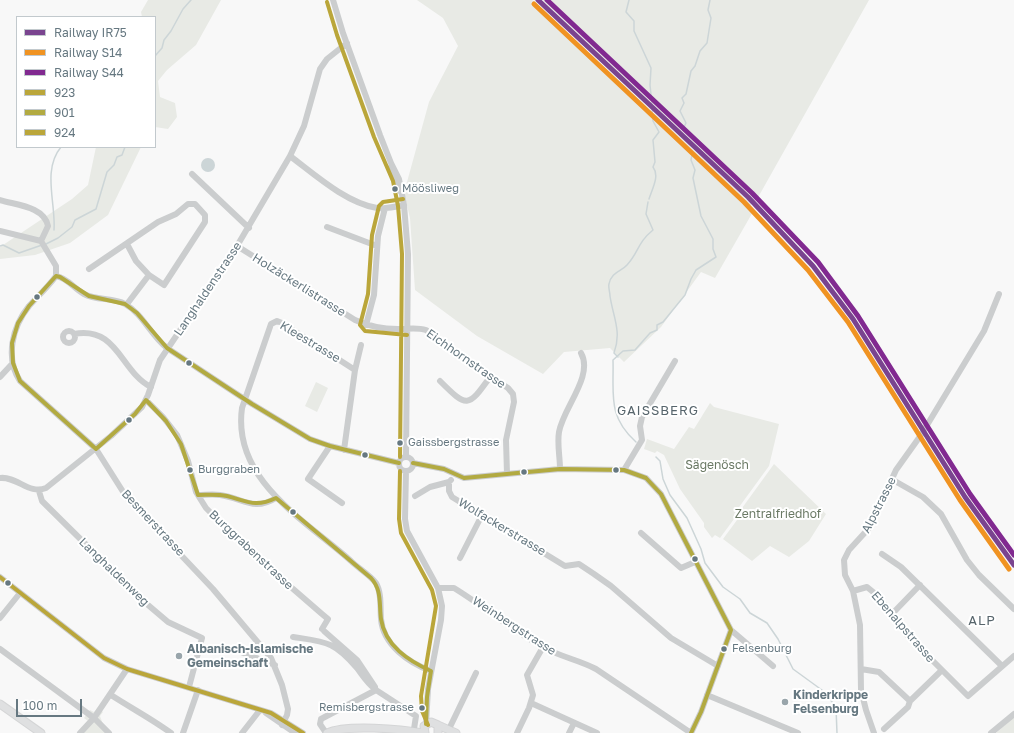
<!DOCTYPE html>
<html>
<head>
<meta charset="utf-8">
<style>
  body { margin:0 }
  #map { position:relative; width:1014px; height:733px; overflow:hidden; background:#f8f8f8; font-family:"Golos Text",sans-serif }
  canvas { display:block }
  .legend { position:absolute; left:16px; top:16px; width:140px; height:132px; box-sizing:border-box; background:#fff; border:1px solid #c2c9cd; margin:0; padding:5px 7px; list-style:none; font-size:12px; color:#667881 }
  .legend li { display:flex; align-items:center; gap:8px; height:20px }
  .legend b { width:20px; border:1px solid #c2c9cd }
  .scale { position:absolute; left:16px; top:699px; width:66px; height:18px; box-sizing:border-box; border:2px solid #667881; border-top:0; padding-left:5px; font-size:12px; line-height:14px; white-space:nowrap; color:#667881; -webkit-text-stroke:3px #fff; paint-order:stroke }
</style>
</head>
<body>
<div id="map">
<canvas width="1014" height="733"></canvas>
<ul class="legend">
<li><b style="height:5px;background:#7a448f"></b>Railway IR75</li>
<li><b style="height:5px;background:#f09322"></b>Railway S14</li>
<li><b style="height:5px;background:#812990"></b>Railway S44</li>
<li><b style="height:5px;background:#baa63a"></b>923</li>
<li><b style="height:5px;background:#b2aa41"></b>901</li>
<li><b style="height:5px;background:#baa63a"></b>924</li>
</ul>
<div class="scale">100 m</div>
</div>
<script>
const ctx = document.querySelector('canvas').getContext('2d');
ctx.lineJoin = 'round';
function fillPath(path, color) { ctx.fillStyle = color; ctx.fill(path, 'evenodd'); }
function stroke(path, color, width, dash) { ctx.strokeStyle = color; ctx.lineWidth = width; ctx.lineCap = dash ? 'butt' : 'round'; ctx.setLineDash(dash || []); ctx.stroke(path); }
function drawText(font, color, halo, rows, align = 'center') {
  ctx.font = font + ' "Golos Text",sans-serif'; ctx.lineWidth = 4; ctx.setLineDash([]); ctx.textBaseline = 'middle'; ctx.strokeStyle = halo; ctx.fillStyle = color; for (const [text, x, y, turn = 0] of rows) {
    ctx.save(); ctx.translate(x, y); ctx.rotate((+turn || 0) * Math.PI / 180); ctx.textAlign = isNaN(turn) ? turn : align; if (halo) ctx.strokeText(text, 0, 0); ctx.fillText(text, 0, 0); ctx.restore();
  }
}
const green = new Path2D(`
  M148,0h73l-25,45 -29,25 -9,11 2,16 15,6 2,14 -9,12 -13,-2v-110h-13l-1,-5z
  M417,0h115l220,204 -2,2 4,4 -39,68 -14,-6 -40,55 -37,35 -14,-14 -46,4 -21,22 -66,-38 -62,-46 -5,-72 -6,-25 25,-91 29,-56 -15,-28z
  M542,0h327l-113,201z
  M96,147h45l-33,68 -38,28 -35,12 -35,4v-12l72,-48 16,-14z
  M316,382l12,6 -11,24 -12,-6z
  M710,403l4,4 65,17 -10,42 -35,48v5l-14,19 -5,-3 -3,3 -8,-11v-4l-24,-34 -16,-34 -7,-4 -2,2 -11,-4 3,-10 27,10 15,-22 5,2z
  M774,464l52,50 -17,27 -20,16 -19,-11 -18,15 -29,-22 14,-19v-5z
  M98,707l5,5 -3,4 6,17h-22l4,-12 -4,-3 6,-8 4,2z
  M1014,717v16h-18z`);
const water = new Path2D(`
  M201 165a7 7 0 1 1 14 0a7 7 0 1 1-14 0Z`);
const stream = new Path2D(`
  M629,0l-3,12 8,9v10l17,37 -1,17 2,19
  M155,56l7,-8 2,-8 7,-9 12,-22 8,-9
  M683,129l3,-6 -6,-12 4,-8 -2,-5 4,-4 5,-23 4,-5 5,-15 7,-8 4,-25 -3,-8 2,-10
  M649,199c3,-10 11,-23 4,-32l2,-5 -2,-22 6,-8 -6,-11 -1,-10
  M54,230c2,-27 -12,-60 7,-83
  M46,244l12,-6 14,-11 3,-7 21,-11 11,-37 7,-7 3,-8 5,-2 3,-8
  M0,246l3,-1 16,8 23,-8
  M618,357l-4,-4c8,-22 -1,-36 -4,-57 0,-4 -2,-9 -1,-12 2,-12 13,-13 18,-19 12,-13 10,-22 26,-35l-7,-16 2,-12
  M636,442c-29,-26 -22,-48 -23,-82l10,-9 12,-1 15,-17 7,-3v-5l6,-3 22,-27 6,-16 5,-9 20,-13 -3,-8v-10l-12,-23 -8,-38 2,-8 -4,-10 1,-5 -16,-18
  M656,457l4,4 3,18 7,16 17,23 14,31 4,14 18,24 17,12 10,14 17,10 11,16 15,30 33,24 10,15 1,25`);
const minor = new Path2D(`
  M333,0l10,33 37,102 11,28 8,16 5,26 4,49 -2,203
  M290,156c24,18 56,47 87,52 9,1 18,-1 27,-3
  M391,167l3,13 6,11
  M192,174l57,54
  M0,200c15,5 44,6 48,26l-7,15
  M327,227l50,19
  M0,231l41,10 15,25v10
  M127,244l9,17 13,14
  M237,246l118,74c13,6 28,9 43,9 10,0 19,-2 28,1l47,35 35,23 5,6 1,8 -8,38 1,34
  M89,269l69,-47 18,-8 12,-10h7l10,11v7l-41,63 -15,-10 -22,29
  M56,276c-8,11 -18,20 -27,30 -17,21 -24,52 -9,75l76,68 31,49 86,91 58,69 11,27 6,24 -1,6 -5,10
  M56,276c12,2 18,13 28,18 13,7 29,3 41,10 18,10 26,32 42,44l85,56 58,35 20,7 69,17
  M366,325l8,-30 4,-59 7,-28
  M63 337a6 6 0 1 1 12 0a6 6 0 1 1-12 0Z
  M74,334c44,-8 46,37 77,53
  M355,370l-73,-47 -5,-2 -6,3 -29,84c-10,72 63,112 109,153 7,7 19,14 25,22 6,10 4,25 5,36 2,26 28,44 50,52
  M0,377l12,-13
  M440,381c27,27 28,27 50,-4
  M146,400l17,17 14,18 11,26 8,31 10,16 41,41 75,65 6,5 -6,10
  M330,446l-22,33 34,24
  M344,450l11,-80 6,-25
  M399 464a7 7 0 1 1 14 0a7 7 0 1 1-14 0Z
  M413,463l31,6 20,9 96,-9 64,1 22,8 15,16 70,136 -30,82 -10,21
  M560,469c0,-12 -3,-25 -1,-37 4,-24 35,-56 22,-79
  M624,470l18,-30 -2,-14 2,-9 33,-56
  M406,471l-1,48 2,12 31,57 4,18 -1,14 -13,69 -2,35
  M0,478c17,-2 29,17 46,10l65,-52 31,-29 6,-12 12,-35 77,-114 53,-90 14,-30 16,-57 7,-10 20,-16
  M893,480l30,17 18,17 26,46 12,15 35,34
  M449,482v9l3,6 113,69 14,-2 15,10 17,12 60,52 47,28
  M39,491l3,10 99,98 27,23 34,16 -13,49
  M198,495c7,0 15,-1 22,0 23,3 33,17 56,3
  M415,496l15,-9 19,-5 2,-2
  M641,533l40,35 14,-6
  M882,554l19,13 101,99
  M460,558l22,-43
  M0,577l104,81 23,11 144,44 32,20
  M438,588h16c31,19 59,43 91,60 16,9 34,12 51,21l95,64
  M853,591l14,-4 11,9 29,39 61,61 46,-40
  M892,614l28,-29
  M0,618l20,-25
  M731,630l42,36
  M324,631l33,29 18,27
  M293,637c33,5 41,4 64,31 6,8 10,15 18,21
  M0,649l94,69 15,15
  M233,649l42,16
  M861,669l18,3 31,29
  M111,695c20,13 41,24 60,38
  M707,695l91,38
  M531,703l66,30
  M266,713l29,20
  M449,729l27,-56
  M884,729l24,-22 2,-6 31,-30
  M80,733l14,-15 33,-49
  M183,733l15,-43
  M242,733l18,-23
  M326,733l-6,-9 1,-5 55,-29 40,26 -2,13
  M517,733l12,-25 4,-13 -6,-20 16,-28
  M569,733l5,-10
  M874,733l-8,-23 -5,-20 -1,-65 -7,-34 -8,-16 -1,-15 5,-10 21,-23 26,-57 25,-35 63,-104 15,-37
  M991,733l23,-19`);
const major = new Path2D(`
  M0,704l41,29
  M438,725l18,8
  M327,733c19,-9 75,-4 96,0
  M425,733l-1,-7 7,-4 7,3v8`);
const bus1 = new Path2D(`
  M0,577l104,81 23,11 144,44 32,20`);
const bus2 = new Path2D(`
  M399,463l-69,-17 -20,-7 -58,-35 -85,-56 -30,-35 -12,-9 -36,-8 -29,-19 -4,-1 -27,30 -11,17 -6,20 1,20 7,18 76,68 39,-35 11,-14 20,21 15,23 17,51c10,0 19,-1 29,1 20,5 28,12 49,2l95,80c11,12 8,26 10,41 4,27 28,42 50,52l-4,26 -1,27
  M413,463l31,6 20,9 96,-9 64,1 22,8 15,16 70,136 -30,82 -10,21`);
const bus3 = new Path2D(`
  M327,2l10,33 37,102 19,44 5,25 4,48 -2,203
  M403,199l-20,3 -4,4 -7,29 -4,59 -8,31 5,6 42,4
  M400,471l-1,48 2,14 31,57 4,16 -15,90 1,15 6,14`);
const rail1 = new Path2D(`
  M538,0l210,197 65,69 40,53 112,178 49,68`);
const rail2 = new Path2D(`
  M534,4l210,198 64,68 40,52 112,178 49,69`);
const rail3 = new Path2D(`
  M547,0l205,193 66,69 40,54 112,178 44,61`);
const markers = [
  [395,189,3.5,"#667881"],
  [37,297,3.5,"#667881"],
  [189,363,3.5,"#667881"],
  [129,420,3.5,"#667881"],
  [400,443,3.5,"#667881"],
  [365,455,3.5,"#667881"],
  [190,470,3.5,"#667881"],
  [616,470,3.5,"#667881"],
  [524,472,3.5,"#667881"],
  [293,512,3.5,"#667881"],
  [695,559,3.5,"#667881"],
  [8,583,3.5,"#667881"],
  [724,649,3.5,"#667881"],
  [179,656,4,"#99a5ab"],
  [785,702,4,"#99a5ab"],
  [422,708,3.5,"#667881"]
];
const busNames = [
  ["Möösliweg",402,189],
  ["Gaissbergstrasse",408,443],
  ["Burggraben",198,470],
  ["Felsenburg",732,649],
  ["Remisbergstrasse",414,708,"right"]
];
const streetNames = [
  ["Holzäckerlistrasse",299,285,32],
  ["Langhaldenstrasse",208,289,-56],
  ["Kleestrasse",310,342,31],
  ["Eichhornstrasse",466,359,35],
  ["Alpstrasse",879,505,-63],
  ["Besmerstrasse",153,523,47],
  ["Wolfackerstrasse",502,527,31],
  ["Burggrabenstrasse",251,550,43],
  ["Langhaldenweg",114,572,44],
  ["Weinbergstrasse",514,626,33],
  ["Ebenalpstrasse",903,627,49]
];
const parkNames = [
  ["Sägenösch",717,465],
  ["Zentralfriedhof",778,514]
];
const poiNames = [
  ["Albanisch-Islamische",187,649],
  ["Gemeinschaft",187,663],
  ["Kinderkrippe",793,695],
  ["Felsenburg",793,709]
];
const neighbourhoodNames = [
  ["GAISSBERG",658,411],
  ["ALP",982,621]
];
fillPath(green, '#e8eae5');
fillPath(water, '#ccd5d7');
stroke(stream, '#ccd5d7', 1.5);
stroke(major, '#d4d5d6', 9);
stroke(minor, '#cbcdce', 6);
stroke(major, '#dfe0e1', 7);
stroke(bus1, '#baa63a', 4);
stroke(bus2, '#b2aa41', 4);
stroke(bus3, '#baa63a', 4);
stroke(rail1, '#7a448f', 5);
stroke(rail2, '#f09322', 5);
stroke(rail3, '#812990', 5);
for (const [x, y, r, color] of markers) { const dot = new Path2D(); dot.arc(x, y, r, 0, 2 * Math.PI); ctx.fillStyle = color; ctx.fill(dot); stroke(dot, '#fff', 1.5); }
drawText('11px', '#667881', '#fff', busNames, 'left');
drawText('12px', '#667881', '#fff', streetNames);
drawText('12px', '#6a7964', '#fff', parkNames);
drawText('bold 12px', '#667881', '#fff', poiNames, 'left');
ctx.letterSpacing = '1px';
drawText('13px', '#57656c', '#fff', neighbourhoodNames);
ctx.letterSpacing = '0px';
</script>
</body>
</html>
